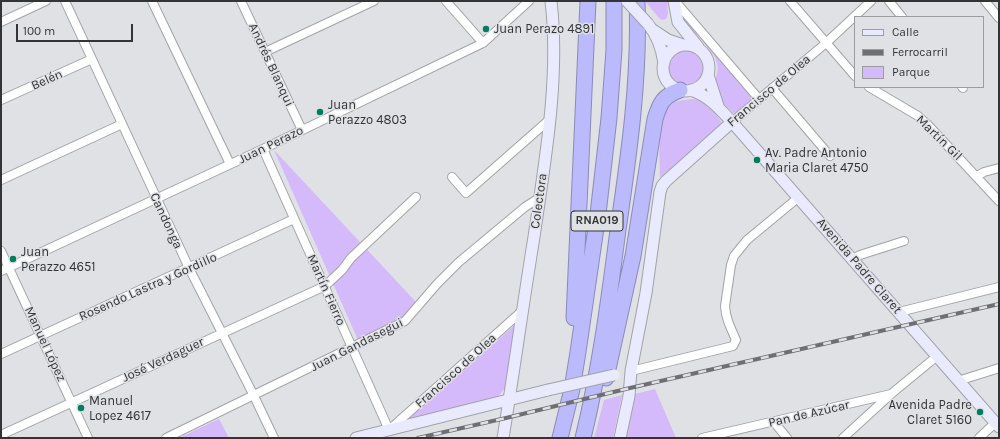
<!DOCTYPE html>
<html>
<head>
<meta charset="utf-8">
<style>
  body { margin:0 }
  #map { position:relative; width:1000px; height:439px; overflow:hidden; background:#dfe1e5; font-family:Karla,sans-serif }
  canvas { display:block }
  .frame { position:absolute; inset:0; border:2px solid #333436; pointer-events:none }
  .legend { position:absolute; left:854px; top:16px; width:130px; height:72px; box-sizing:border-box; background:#dfe1e5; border:1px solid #9a9c9f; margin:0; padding:5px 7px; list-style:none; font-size:12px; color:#333436 }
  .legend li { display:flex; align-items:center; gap:8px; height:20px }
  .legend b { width:20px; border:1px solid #9a9c9f }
  .scale { position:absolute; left:16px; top:24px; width:117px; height:18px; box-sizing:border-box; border:2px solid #333436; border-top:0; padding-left:5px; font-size:12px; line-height:14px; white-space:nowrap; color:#333436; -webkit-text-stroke:3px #dfe1e5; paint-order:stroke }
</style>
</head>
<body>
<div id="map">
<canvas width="1000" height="439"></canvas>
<div class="frame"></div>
<ul class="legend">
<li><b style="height:5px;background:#eaeafe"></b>Calle</li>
<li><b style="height:5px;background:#6e6f72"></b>Ferrocarril</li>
<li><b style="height:11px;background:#d4b9fb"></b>Parque</li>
</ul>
<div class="scale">100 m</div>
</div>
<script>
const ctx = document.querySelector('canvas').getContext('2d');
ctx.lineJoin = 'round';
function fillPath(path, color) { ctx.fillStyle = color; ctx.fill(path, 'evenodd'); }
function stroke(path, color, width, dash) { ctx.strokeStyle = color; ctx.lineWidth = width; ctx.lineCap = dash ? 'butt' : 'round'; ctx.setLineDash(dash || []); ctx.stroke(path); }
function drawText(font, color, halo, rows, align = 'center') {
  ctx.font = font + ' Karla,sans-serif'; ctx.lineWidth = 3; ctx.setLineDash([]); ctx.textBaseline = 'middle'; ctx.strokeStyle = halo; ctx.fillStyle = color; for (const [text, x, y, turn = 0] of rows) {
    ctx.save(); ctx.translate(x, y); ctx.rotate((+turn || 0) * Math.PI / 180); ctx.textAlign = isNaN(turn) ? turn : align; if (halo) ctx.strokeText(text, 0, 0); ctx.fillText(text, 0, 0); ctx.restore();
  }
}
const green = new Path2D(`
  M645,1h22l1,13 -2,5 -4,1 -3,-2z
  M682,15l72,85 -18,15 -18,-16 -3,-15 3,-17 -3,-10 -17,-22 -9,-5 -5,-7z
  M668 67a18 18 0 1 1 36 0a18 18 0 1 1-36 0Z
  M692,99c13,0 23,13 30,24l-62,55c0,-20 -5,-63 13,-75 5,-3 12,-3 19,-4z
  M274,150l142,152 -15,17 -43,21z
  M515,325l-10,63 -9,11 -91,23z
  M655,389l21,49h-50l9,-44z
  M622,395l-9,43h-19l10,-38z
  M219,419l10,19h-50z`);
const minor = new Path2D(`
  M65,1l124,267 65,128 20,42
  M152,1l78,163
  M241,1l61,129
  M446,1l37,42
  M675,1l84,98
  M790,1l65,75
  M889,1l13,16
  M985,1l14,17
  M1,22l45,-21
  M265,52l109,-51
  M869,87l49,29 10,9 71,76
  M962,87l1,1
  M772,88l58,68
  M1,100l91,-41
  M732,122l94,-79 45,-42
  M263,149l126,281 133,-119
  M977,176l7,-4 15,-4
  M452,177l14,16 83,-73
  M1,180l121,-56
  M1,251l87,187
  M853,259l7,-4 44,-14
  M1,271l262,-122 220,-106 46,-42
  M899,312l100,-25
  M1,354l293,-135
  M631,371l102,-25 3,-6 -7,-16 -3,-10 -1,-8 6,-41 3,-9 13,-16 52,-43
  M958,381l41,-13
  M774,422l13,16
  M1,435l324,-149 17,-16 9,-12 65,-61
  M166,438l239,-117 32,-37 22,-22 66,-55 14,-9
  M702,438l189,-44
  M843,438l48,-44 45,-37
  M979,438l16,-15`);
const secondary = new Path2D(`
  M674,1l4,21 20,25
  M648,24c9,11 14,26 16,39
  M653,30l15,10 15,5
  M663 68a23 23 0 1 1 46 0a23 23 0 1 1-46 0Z
  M708,75l10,31
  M691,90c18,6 29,19 41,32l267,305
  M356,438l192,-48
  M503,438c11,-67 20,-134 31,-201 11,-76 26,-160 17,-236
  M620,438l9,-42 2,-25 15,-78 14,-101 2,-6 4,-5 66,-59`);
const motorway = new Path2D(`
  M574,318l14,-317
  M606,378l27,-122 22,-137c5,-16 8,-23 25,-29
  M560,438l12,-49 6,-37 20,-138 11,-96 5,-68v-49
  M583,438c17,-69 26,-139 35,-208 11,-76 22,-152 19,-229`);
const rail = new Path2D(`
  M418,438l88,-20 124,-30 369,-84`);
const secondaryBridge = new Path2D(`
  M627,1l21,23
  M548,390l66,-15`);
const markers = [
  [486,29,4,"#007d5d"],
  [320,112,4,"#007d5d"],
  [757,160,4,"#007d5d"],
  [13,259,4,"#007d5d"],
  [81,408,4,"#007d5d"],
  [980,412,4,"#007d5d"]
];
const shields = [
  [597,221,52]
];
const shieldNames = [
  ["RNA019",597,221]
];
const poiNames = [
  ["Juan Perazo 4891",494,29],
  ["Juan",328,105],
  ["Perazzo 4803",328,120],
  ["Av. Padre Antonio",765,153],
  ["Maria Claret 4750",765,168],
  ["Juan",21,252],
  ["Perazzo 4651",21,267],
  ["Manuel",89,401],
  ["Lopez 4617",89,416],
  ["Avenida Padre",972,405,"right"],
  ["Claret 5160",972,420,"right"]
];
const streetNames = [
  ["Andrés Blanqui",271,65,65],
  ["Belén",47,80,-24],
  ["Francisco de Olea",769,91,-40],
  ["Martín Gil",939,138,44],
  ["Juan Perazo",271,145,-26],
  ["Colectora",539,201,-82],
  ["Candonga",166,221,65],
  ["Avenida Padre Claret",859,266,49],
  ["Rosendo Lastra y Gordillo",148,287,-24],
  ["Martín Fierro",326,290,66],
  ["Manuel López",45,344,65],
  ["Juan Gandasegui",357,345,-27],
  ["José Verdaguer",163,360,-25],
  ["Francisco de Olea",456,371,-42],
  ["Pan de Azúcar",809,414,-13]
];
fillPath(green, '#d4b9fb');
stroke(minor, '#a1a3a7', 10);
stroke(secondary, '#a1a3a7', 13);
stroke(motorway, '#8b8bb7', 17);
stroke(minor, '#fff', 8);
stroke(secondary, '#eaeafe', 11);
stroke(motorway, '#babafc', 15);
stroke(rail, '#6e6f72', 4);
stroke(rail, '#dfe1e5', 2.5, [8]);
stroke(secondaryBridge, '#a1a3a7', 13, []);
stroke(secondaryBridge, '#eaeafe', 11);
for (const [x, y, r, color] of markers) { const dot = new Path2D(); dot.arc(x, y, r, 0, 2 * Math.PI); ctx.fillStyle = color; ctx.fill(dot); stroke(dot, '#dfe1e5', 1.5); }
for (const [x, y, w] of shields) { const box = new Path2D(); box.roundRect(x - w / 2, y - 10, w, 20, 3); ctx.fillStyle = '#dfe1e5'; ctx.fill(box); stroke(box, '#333436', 1); }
drawText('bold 12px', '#333436', null, shieldNames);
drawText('13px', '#333436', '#dfe1e5', poiNames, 'left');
drawText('13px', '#333436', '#dfe1e5', streetNames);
</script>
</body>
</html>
